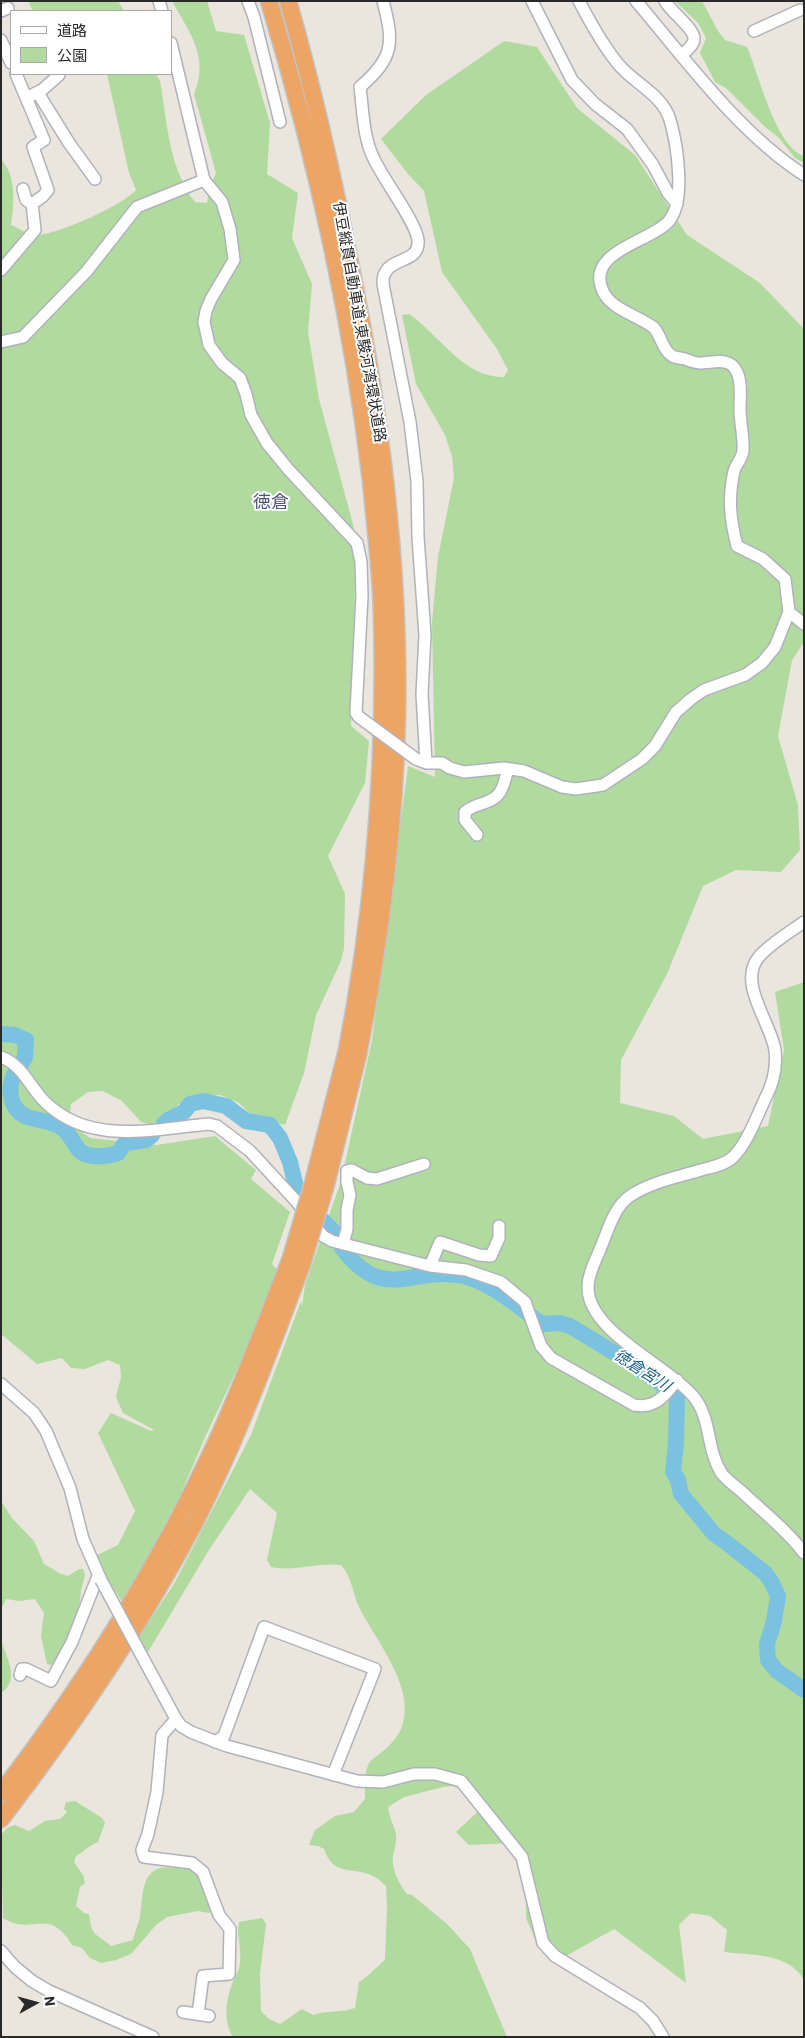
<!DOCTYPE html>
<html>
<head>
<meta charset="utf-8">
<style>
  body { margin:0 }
  #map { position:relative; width:805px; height:2038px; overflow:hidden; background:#eae5dd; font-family:"IBM Plex Sans","Noto Sans JP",sans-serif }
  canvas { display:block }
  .frame { position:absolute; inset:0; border:2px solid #292929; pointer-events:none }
  .legend { position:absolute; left:10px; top:10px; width:162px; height:65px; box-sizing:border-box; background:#fff; border:1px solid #a9a9a9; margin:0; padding:6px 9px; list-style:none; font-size:15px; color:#292929 }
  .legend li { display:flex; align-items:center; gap:10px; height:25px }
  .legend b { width:25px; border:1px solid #a9a9a9 }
  .north { position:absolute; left:10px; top:1978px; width:50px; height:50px; -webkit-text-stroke:4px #fff; paint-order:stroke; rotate:83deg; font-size:14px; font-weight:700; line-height:20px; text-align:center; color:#292929 }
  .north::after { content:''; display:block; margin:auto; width:18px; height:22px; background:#292929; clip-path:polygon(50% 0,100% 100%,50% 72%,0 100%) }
</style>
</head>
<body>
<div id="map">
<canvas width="805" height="2038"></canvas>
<div class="frame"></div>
<ul class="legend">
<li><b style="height:6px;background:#fff"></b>道路</li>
<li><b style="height:14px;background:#b1da9f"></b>公園</li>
</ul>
<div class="north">N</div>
</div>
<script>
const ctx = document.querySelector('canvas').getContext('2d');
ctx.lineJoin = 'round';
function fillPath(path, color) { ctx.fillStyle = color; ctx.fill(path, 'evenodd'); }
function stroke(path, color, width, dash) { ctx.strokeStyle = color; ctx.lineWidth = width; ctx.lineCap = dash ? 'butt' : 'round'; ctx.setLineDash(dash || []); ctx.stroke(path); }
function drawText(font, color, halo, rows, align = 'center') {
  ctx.font = font + ' "IBM Plex Sans","Noto Sans JP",sans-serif'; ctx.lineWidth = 4; ctx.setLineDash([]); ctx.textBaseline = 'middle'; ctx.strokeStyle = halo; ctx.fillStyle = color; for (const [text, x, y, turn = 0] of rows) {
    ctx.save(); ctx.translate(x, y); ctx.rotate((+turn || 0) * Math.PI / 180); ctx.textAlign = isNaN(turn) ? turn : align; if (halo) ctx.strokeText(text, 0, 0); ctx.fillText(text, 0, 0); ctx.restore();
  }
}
const green = new Path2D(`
  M28,1h90l6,10h-91z
  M172,1h35l9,30 28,4 26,88 -3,51 31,19 -6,45 20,46 -4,48 11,67 34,125 3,26 -5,176 18,15 -4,42 -37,73 17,38 -1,55 -4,14 -24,52 -12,58 -19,52 -34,-10 -12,-12 -19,-8 -15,1 -26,8 -24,22 -14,-4 -19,-21 -19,-10 -15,1 -17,12 -2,19 21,15 67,7 58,-9 41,34 -5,9 39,33 -18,52 6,6 -19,53 -53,112 -27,63 -56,105 -30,-46 25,-12 17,-34 -37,-78 13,-20 40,18 3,-1 -31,-17 -7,-16 5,-20 -1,-12 -12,-5 -23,9 -14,-1 -9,-10 -25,6 -36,-30v-1175c16,18 13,44 10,66 7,3 18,10 26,10 22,-1 84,-29 99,-45l-7,-17 -22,-99h49l4,7c7,40 9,88 35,121l12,1 2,-14 7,-16 -22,-79c16,-37 -5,-62 -22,-93z
  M675,1h27l16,30 7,9 22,7c12,27 28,99 57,109v7l-9,-5 -16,-20 -15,-12 -38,-38 -11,-6 -15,-29 6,-15 -8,-15z
  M504,41l33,6 40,61 58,47 52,80 73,48 44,46v313l-12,18 -14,76 20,69 2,45 -19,22 -45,-2 -33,16 -36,88 -46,86 -1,43 54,13 29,23 65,-13 16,-76 -9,-58 29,-10v998c-14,-27 -53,-25 -80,-28l3,-22 -17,-14 -19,-3 -12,12 7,58 -72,-54 -55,31 -22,-16 -11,-26v-49l-16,-26 -41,2 -13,-13 30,-28 -3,-7 -31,-11 -9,1 -39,10 -16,10c1,11 6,17 8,27 1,9 -2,15 -3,23 -2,11 7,29 14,37l5,1 35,29 23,25 37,88h-274c-10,-16 -7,-36 -1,-53 3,-8 8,-14 8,-22 2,-14 -4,-26 -1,-40l23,-4 4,6 -6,50 1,37 8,8 11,5 22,-15 11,6c14,-5 28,-2 42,-7l4,-26 6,-4 20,-18 2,-53 -1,-21c-4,-3 -8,-8 -13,-10 -20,-10 -40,1 -49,-27l-6,-3 -9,-1 6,-15 20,-14 19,-4 11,-13c0,-11 -1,-23 3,-34 2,-5 9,-9 14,-13 6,-5 16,-15 19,-23 17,-40 -26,-89 -42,-122 -7,-15 -7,-30 -18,-42 -23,-3 -47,7 -70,2l-4,-7 10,-47 -27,-24 -43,64 -59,99 -10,-14 36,-54 77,-149 50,-134 1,5 3,-21 36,-104 31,-141 36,-274 27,11 -3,-155 6,-65 16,-79 -2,-22 -7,-21 -29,-51 -14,-69 7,-1c30,20 54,64 95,63l4,-7 -11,-21 -55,-77 -18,-81 -16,-17 -27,-35 45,-44z
  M1,1501l11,17 22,23 10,23 17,10 7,2 11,-7h4l2,6 -4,15 -2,22 -22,47 -6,6 -4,-1 -6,-28 3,-23 -9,-14 -16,2 -13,-2 -5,10z
  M1,1640c5,17 20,40 0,53z
  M75,1801l27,17 3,5 -7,19c-9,3 -14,10 -22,14l-2,6 9,13 2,8 -5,4 -4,19 8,7 5,1c3,25 7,18 22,32l22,-6c2,-8 5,-16 7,-23 3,-17 0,-43 20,-49 3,-1 31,0 35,0l20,43 -6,2 -11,-2 -31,6 -11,8 -25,29 -15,6 -15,3 -11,-5 -8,-10 -10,-3c-24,-40 -40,-8 -69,-27l-2,-83 6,-7 8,-3 14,6 16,-10 15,-2 7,-7 -3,-3 2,-7z`);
const river = new Path2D(`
  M1,1034l14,1 11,5 -1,17 -4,7
  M15,1073c-8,14 -6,35 10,43 11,5 23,4 34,10 8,4 12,12 17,20 8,14 29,11 42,7l7,-10 21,-3 6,-5
  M164,1124l4,-4 16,-8 6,-8 13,-3 23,5 20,15 24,4 10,13 10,24 6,25 25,32 16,16
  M342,1248c43,57 68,17 122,28 27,7 53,29 75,46l4,2 17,-1 10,3 58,35 49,34 -1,48 -3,29 5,8 3,14 33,40 13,9 38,30 7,10 6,13 -4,25 -7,23 1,16 9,11 27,19`);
const minor = new Path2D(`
  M159,1l3,10
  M248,1l6,16 26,105
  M383,1c11,42 11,57 -23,86 3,23 3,51 14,72 9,20 42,63 44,81 2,23 -26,17 -33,33 -2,3 -2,8 -2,11l27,138 7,59 1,56 7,98 -3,59 4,69
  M532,1l40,79 23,24 32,25 26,36 15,28 9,11
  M636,1c51,60 102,131 168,174
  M665,1c5,10 30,28 29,38 0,6 -8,12 -12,16
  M1,11l7,-3
  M754,31l46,-21
  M1,40l10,23
  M171,43l33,137 18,22 8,27 4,31 -23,39 -5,12 -2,11 5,23 13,18 18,15 6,16 5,21 16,28 21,26 69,74 4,19 1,34 -6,117 3,4
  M38,93l31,50 26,36
  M32,95l10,-5 17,-15
  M23,189l3,11 6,4
  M1,270l34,-40 -3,-26 11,-8 5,-6 -15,-43 11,-7 -28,-66
  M1,342l22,-5 63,-65 51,-65 67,-27
  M789,612l15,12
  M416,759l10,4h16l8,5 14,4 40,-4 20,3 38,16 14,2 27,-4 39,-26 13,-13 21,-34 15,-13 13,-9 41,-15 17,-12 13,-16 14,-35 -4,-33 -22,-20 -26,-13c-7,-27 -9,-48 -3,-75 2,-7 8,-12 9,-20 1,-14 -3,-28 -3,-42 0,-11 2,-26 -3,-37 -7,-16 -24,-9 -37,-9 -5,0 -10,-2 -15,-4 -4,-1 -11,-1 -14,-4 -10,-7 -10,-21 -18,-28 -16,-12 -44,-18 -51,-38 -15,-37 46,-47 65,-66 20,-19 10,-79 3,-103 -7,-25 -35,-36 -51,-55 -16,-19 -28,-41 -40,-64
  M477,835l-12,-15v-8c6,-5 12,-7 19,-9 19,-6 19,-17 24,-34
  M804,922c-14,10 -36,23 -46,36 -20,26 13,65 17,92 2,17 -2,34 -10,49 -8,17 -19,47 -33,59 -8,7 -20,9 -31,12 -23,7 -50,12 -71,26 -16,11 -22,34 -29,51 -5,13 -13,26 -13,40 -1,44 79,78 105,109 19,22 13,54 29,78 5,6 13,12 19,17 21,20 46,39 63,62
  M1,1057c22,8 29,31 45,46 46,43 107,26 163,21l8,2 33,25 46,50 27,35 9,5 98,25 36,4 35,12 24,20 16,44 10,12 83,47c21,4 31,-9 43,-25
  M343,1244l4,-15v-19l3,-15 -3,-13v-11l5,-1 15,8 10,1 47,-15
  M430,1266l10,-24 39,13 12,1 8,-18v-12
  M1,1384l33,29 12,18 24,57 13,51 18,41
  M144,1660l32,59 5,7 10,6 36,14 130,35 26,1 31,-8h21l26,7 61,76 21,86 12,13 85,52 13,13 10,16
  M20,1675l2,-6h4l25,12 21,-39 26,-66
  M176,1719l-14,16 -5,57 -9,42 -6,16 2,7 48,6 11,9 16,43 11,14 -1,45 -26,2 -5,38
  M215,1742l9,-6 40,-109 111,42 -42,106
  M1,1951l14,16 17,14 17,10 104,46
  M183,2012l26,4`);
const highway = new Path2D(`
  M269,1c47,157 83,318 102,480 4,44 10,89 11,133 4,149 -7,290 -35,436
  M288,1c26,90 46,180 64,272 29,145 48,293 45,442 -2,115 -17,227 -39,340
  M1,1793c82,-107 156,-223 213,-346 29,-62 52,-126 77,-189
  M1,1819c72,-94 139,-192 194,-297 42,-83 75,-171 107,-258`);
const minorBridge = new Path2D(`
  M359,717l57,42
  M101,1580l43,80`);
const highwayBridge = new Path2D(`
  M291,1258l22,-75 34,-133
  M302,1264l23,-76 33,-133`);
const streetNames = [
  ["伊豆縦貫自動車道;東駿河湾環状道路",359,322,80]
];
const waterNames = [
  ["徳倉宮川",642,1371,33]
];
const quarterNames = [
  ["徳倉",271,503]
];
fillPath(green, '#b1da9f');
stroke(river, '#7bc2e1', 16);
stroke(minor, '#b0b2bb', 14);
stroke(highway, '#c3c3c3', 19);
stroke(minor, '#fff', 11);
stroke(highway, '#eca565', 16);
stroke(minorBridge, '#b0b2bb', 14, []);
stroke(highwayBridge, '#c3c3c3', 19, []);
stroke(minorBridge, '#fff', 11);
stroke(highwayBridge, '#eca565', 16);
drawText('15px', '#292929', '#fff', streetNames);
drawText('italic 16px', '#1c608a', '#fff', waterNames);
drawText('18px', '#4f5475', '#fff', quarterNames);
</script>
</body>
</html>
